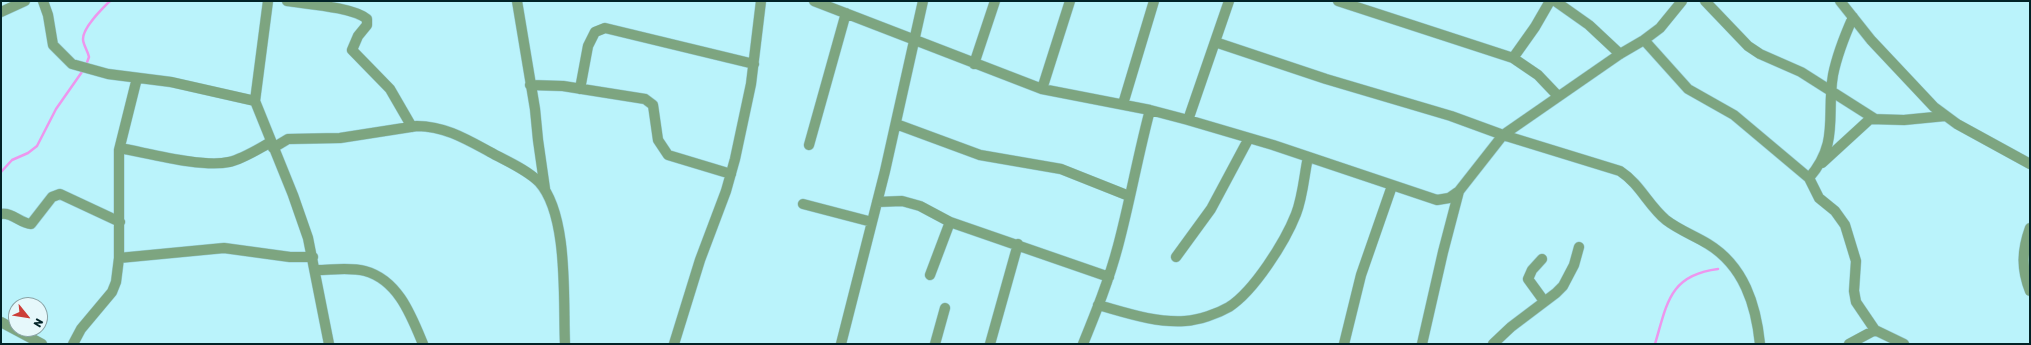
<!DOCTYPE html>
<html>
<head>
<meta charset="utf-8">
<style>
  body { margin:0 }
  #map { position:relative; width:2031px; height:345px; overflow:hidden; background:#baf3fb; font-family:Rubik,sans-serif }
  canvas { display:block }
  .frame { position:absolute; inset:0; border:2px solid #012327; pointer-events:none }
  .north { position:absolute; left:8px; top:297px; width:40px; height:40px; box-sizing:border-box; background:#e6f8fb; border:1px solid #8aa3a6; border-radius:50%; rotate:120deg; font-size:11px; font-weight:700; line-height:16px; text-align:center; color:#012327 }
  .north::after { content:''; display:block; margin:auto; width:14px; height:18px; background:#cc3e38; clip-path:polygon(50% 0,100% 100%,50% 72%,0 100%) }
</style>
</head>
<body>
<div id="map">
<canvas width="2031" height="345"></canvas>
<div class="frame"></div>
<div class="north">N</div>
</div>
<script>
const ctx = document.querySelector('canvas').getContext('2d');
ctx.lineJoin = 'round';
function stroke(path, color, width, dash) { ctx.strokeStyle = color; ctx.lineWidth = width; ctx.lineCap = dash ? 'butt' : 'round'; ctx.setLineDash(dash || []); ctx.stroke(path); }
const stream = new Path2D(`
  M86,65l3,-8c-1,-6 -6,-12 -6,-18 0,-12 19,-30 27,-38
  M1,172l11,-12 16,-7 9,-7 19,-37 28,-40
  M1655,344c12,-40 14,-69 63,-75`);
const minor = new Path2D(`
  M43,1l5,14 5,30 19,19 36,10 63,8 84,19
  M268,1l-13,100 38,94 15,43 21,106
  M287,1c19,3 66,6 80,18v6l-9,11 -6,14 38,39 22,38
  M517,1l18,108 3,31 7,49
  M814,1l228,88 108,21 38,10 85,25 164,55 12,-2 10,-7 44,-56 117,-81 24,-14 16,-12 22,-27
  M1338,1l175,57 25,17 20,21
  M1555,1l34,24 31,29
  M1705,1l43,45 12,8 41,18 74,47
  M1840,1l31,39 63,67 23,17 73,40
  M1,12l24,-11
  M1644,40l44,49 46,26 75,63 10,20 16,13 10,14 11,36 -2,30 2,11 19,28 29,14
  M1215,42l111,37 125,37 52,19 117,36c20,13 28,34 46,49 13,10 29,16 42,24 36,22 48,61 52,100
  M1513,58l22,-31 15,-26
  M974,64l21,-63
  M530,85l33,1 82,13 8,6 5,35 10,15 63,19
  M580,89l8,-43 7,-14 10,-4 149,36
  M1042,89l28,-88
  M1123,104l31,-103
  M1188,120l41,-119
  M896,124l84,31 81,14 68,27
  M809,145l37,-132
  M120,148c28,5 82,20 109,14 14,-3 29,-13 42,-20
  M273,148l15,-9 52,-1 77,-12c27,0 49,13 73,26 16,9 36,17 49,30 30,33 24,119 26,162
  M1822,163l48,-44 34,1 41,-4
  M1809,178c31,-36 17,-62 24,-103 4,-20 12,-40 20,-58
  M877,202l25,-1 18,5 30,16 159,55
  M803,204l69,18
  M1,214c11,-2 19,9 30,10l21,-27 8,-3 60,28
  M2030,228c-8,22 -9,41 0,63
  M1176,257l35,-48 38,-71
  M119,258l105,-10 66,9h23
  M1542,259l-10,11 -4,9 16,22
  M316,270c16,0 34,-3 49,1 33,9 46,44 58,73
  M930,275l20,-53
  M1098,305c29,8 57,18 87,16 14,-1 32,-7 44,-14 25,-16 56,-65 67,-93 7,-18 8,-38 12,-57
  M1,322l41,22
  M73,344l8,-15 31,-37 4,-10 3,-24v-108l18,-72
  M674,344l26,-84 26,-69 9,-32 16,-75 10,-83
  M841,344l44,-173 38,-170
  M935,344l10,-36
  M990,344l28,-100
  M1083,344c13,-32 26,-64 35,-98 12,-45 20,-91 32,-136
  M1344,344l17,-69 31,-89
  M1422,344l21,-92 16,-61
  M1493,344l18,-17 45,-34 7,-7 11,-21 5,-18
  M1849,344l26,-14`);
stroke(stream, '#ed96ed', 2.5);
stroke(minor, '#99ced5', 11);
stroke(minor, '#7da580', 10);
</script>
</body>
</html>
